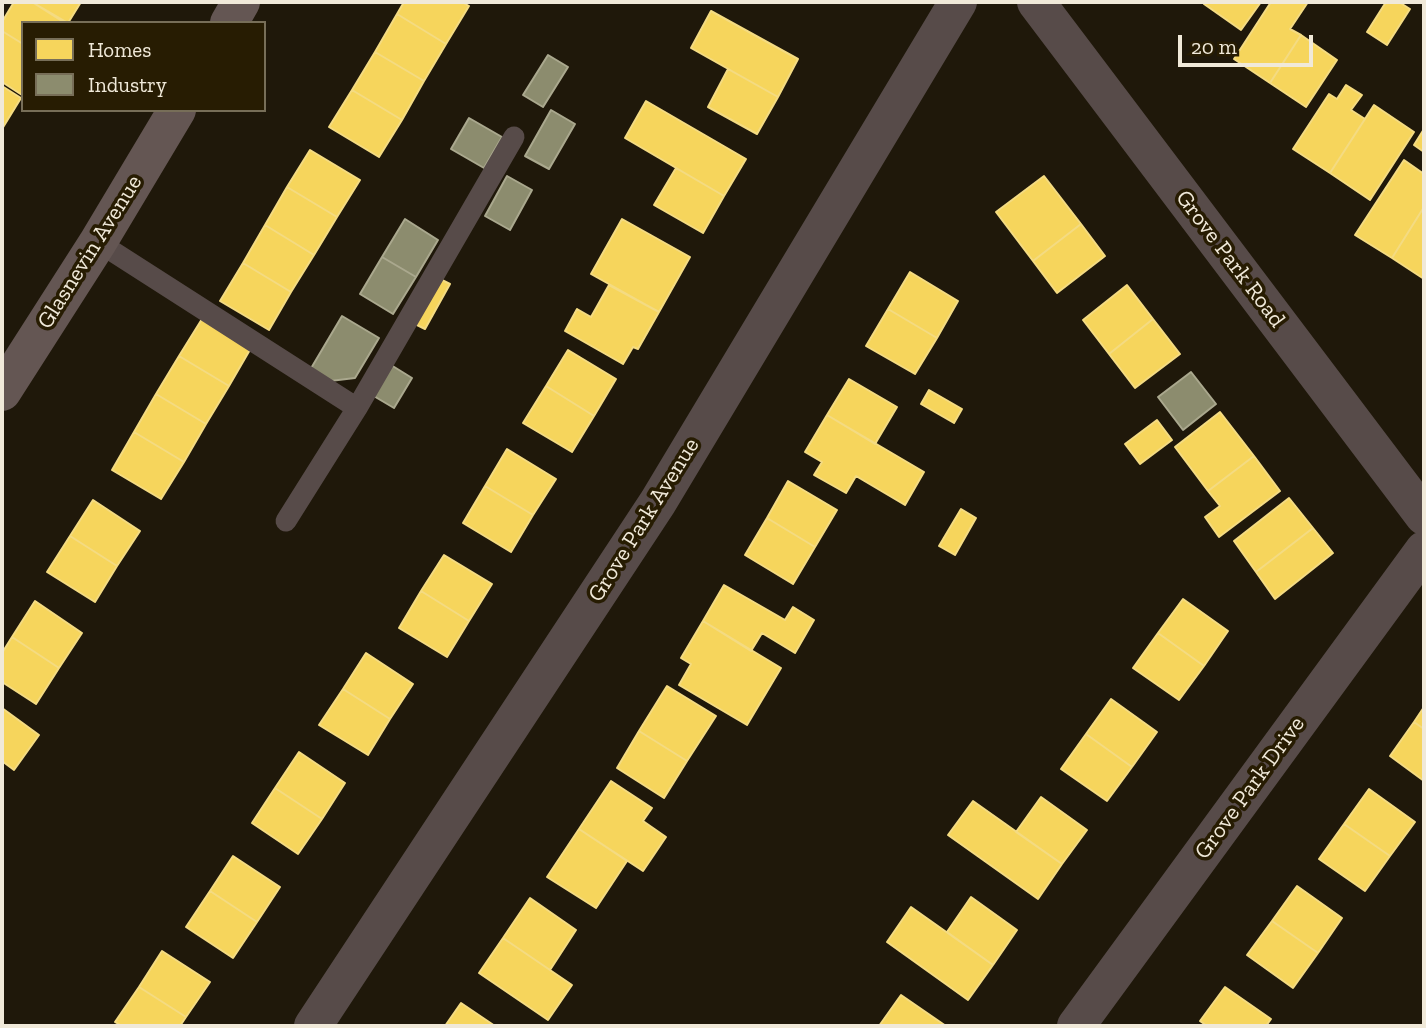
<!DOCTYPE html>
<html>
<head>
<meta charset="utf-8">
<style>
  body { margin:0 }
  #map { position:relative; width:1426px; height:1028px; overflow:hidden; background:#1f180a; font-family:"Zilla Slab",serif }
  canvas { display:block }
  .frame { position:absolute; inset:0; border:4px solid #f0e9d9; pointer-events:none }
  .legend { position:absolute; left:21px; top:21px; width:245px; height:91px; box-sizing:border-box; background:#271c02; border:2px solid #776e58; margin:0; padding:9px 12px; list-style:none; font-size:21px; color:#f0e9d9 }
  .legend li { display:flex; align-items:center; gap:14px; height:35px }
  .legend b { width:35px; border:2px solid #776e58 }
  .scale { position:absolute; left:1178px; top:35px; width:135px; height:32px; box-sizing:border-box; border:4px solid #f0e9d9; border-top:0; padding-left:9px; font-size:21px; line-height:24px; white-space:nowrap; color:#f0e9d9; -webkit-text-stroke:5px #271c02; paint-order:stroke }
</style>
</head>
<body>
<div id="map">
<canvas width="1426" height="1028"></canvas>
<div class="frame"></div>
<ul class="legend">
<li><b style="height:19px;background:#f6d55c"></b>Homes</li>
<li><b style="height:19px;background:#8c8c6e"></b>Industry</li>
</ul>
<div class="scale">20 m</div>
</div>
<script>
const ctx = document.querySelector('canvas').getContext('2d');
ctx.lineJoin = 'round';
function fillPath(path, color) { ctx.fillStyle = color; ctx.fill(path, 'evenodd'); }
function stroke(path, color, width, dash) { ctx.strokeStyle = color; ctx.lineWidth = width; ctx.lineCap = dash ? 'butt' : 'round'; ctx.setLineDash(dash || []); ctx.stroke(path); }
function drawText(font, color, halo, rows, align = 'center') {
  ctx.font = font + ' "Zilla Slab",serif'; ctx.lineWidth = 7; ctx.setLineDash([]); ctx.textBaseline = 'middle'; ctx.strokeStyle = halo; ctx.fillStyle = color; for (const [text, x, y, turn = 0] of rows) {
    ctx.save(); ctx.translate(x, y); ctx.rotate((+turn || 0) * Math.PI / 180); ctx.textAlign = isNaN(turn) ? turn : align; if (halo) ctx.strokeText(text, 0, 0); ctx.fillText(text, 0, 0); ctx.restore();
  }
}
const homes = new Path2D(`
  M14,2h18l33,21h-42v21l-21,-13v-9z
  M32,2h49l-13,21z
  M404,2h58l7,4 -23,38 -49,-30z
  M1206,2h55l-20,28 -37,-26z
  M1271,2h37l-18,27 11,6 -31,48 -36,-24z
  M1386,2h13l11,7 -23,36 -20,-13z
  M711,11l87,48 -20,38 -87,-49z
  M397,14l49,30 -22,37 -49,-29z
  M2,31l21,13 -1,51 -20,-13z
  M1301,35l36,25 -31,47 -36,-24z
  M375,52l49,29 -22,39 -50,-30z
  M728,69l50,28 -21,37 -49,-27z
  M1346,85l16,10 -11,15 14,9 -35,54 -37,-24 36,-55 8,5z
  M2,86l19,12 -19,31z
  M352,90l50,30 -23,37 -50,-30z
  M646,101l100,58 -22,37 -99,-58z
  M1374,105l40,27 -44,68 -40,-27z
  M1424,129v23l-10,-7z
  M310,150l50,30 -23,37 -50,-30z
  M1404,160l20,14v33l-32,51 -37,-23z
  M676,168l48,28 -21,37 -49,-28z
  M1044,176l37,48 -48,37 -37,-49z
  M287,187l50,30 -23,38 -49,-30z
  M1424,207v72l-32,-21z
  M622,219l68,38 -31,55 -68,-38z
  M1081,224l24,32 -48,37 -24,-32z
  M265,225l49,30 -23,37 -48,-29z
  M243,263l48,29 -22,38 -49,-29z
  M910,272l48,29 -21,37 -49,-29z
  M438,278l12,6 -25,45 -12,-6z
  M609,285l50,27 -21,37 -5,-2 -10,17 -58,-33 12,-22 14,8z
  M1127,285l26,34 -44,35 -26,-34z
  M888,309l49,29 -22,36 -49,-28z
  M202,319l49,29 -22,38 -50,-30z
  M1153,319l27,35 -45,34 -26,-34z
  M568,350l48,29 -22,37 -48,-30z
  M179,356l50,30 -23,38 -50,-30z
  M849,379l48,28 -22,37 -48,-29z
  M546,386l48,30 -22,36 -49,-29z
  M929,390l33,19 -8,14 -33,-19z
  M156,394l50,30 -22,38 -50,-30z
  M1220,412l34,44 -46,35 -33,-44z
  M827,415l97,57 -19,33 -49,-29 -10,17 -32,-18 8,-13 -17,-10z
  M1157,420l15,20 -32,24 -15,-20z
  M134,432l50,30 -23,37 -49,-29z
  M507,449l49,30 -23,36 -48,-29z
  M1254,456l26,35 -61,46 -14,-20 15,-11 -12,-15z
  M788,481l49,29 -22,37 -48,-29z
  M485,486l48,29 -22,37 -48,-29z
  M1289,498l24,30 -57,44 -22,-31z
  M93,500l47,31 -23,35 -47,-30z
  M961,509l15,9 -21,37 -16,-9z
  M767,518l48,29 -22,37 -48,-29z
  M1313,528l20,25 -58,46 -19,-27z
  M70,536l47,30 -22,36 -48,-30z
  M444,555l48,29 -23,37 -48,-30z
  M724,585l61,35 8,-13 21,13 -19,33 -33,-20 -11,18 -48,-30z
  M421,591l48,30 -22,36 -48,-29z
  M1183,599l45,32 -24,35 -46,-33z
  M35,601l47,32 -23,35 -47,-31z
  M703,621l78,47 -34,57 -68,-40 12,-21 -10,-6z
  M1158,633l46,33 -25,34 -46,-32z
  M12,637l47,31 -23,36 -34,-22v-29z
  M366,653l47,31 -23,35 -47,-30z
  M667,686l49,30 -29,45 -48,-30z
  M343,689l47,30 -22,36 -49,-30z
  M1111,699l46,33 -25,35 -46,-33z
  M1424,707v22l-10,-7z
  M2,708l37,27 -25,35 -12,-9z
  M1414,722l10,7v52l-34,-25z
  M639,731l48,30 -23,37 -47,-30z
  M1086,734l46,33 -25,34 -46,-32z
  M299,752l46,31 -23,36 -47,-31z
  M611,781l41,27 -9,13 23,16 -23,34 -64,-42z
  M275,788l47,31 -24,35 -46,-31z
  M1369,789l46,33 -25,34 -46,-32z
  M1041,797l46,33 -25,34 -46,-32z
  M973,801l89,63 -24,35 -90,-64z
  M1344,824l46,32 -25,35 -46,-32z
  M579,829l48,32 -31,47 -49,-31z
  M233,856l47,31 -23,35 -47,-31z
  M1297,886l45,32 -24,35 -46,-32z
  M210,891l47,31 -24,36 -47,-31z
  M971,897l46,33 -24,35 -46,-33z
  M530,898l46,32 -26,40 -47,-32z
  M911,907l82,58 -25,35 -81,-58z
  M1272,921l46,32 -25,35 -46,-33z
  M503,938l69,47 -24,35 -69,-47z
  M162,951l48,31 -24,35 -47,-30z
  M139,987l47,30 -6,9h-58l-7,-4z
  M1225,987l46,32 -5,7h-59l-7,-5z
  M901,995l45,31h-67z
  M461,1003l34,23h-50z`);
const industry = new Path2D(`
  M548,55l20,12 -25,40 -20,-12z
  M551,110l24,14 -26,45 -24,-13z
  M469,118l33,19 -18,31 -33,-19z
  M507,176l25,14 -22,40 -25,-14z
  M405,219l33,21 -22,37 -34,-20z
  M382,257l34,20 -23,37 -33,-20z
  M342,316l37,22 -24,40 -25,3 -20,-11z
  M391,365l21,13 -18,30 -22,-13z
  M1191,372l25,32 -33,26 -25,-33z`);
const service = new Path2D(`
  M98,242l259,166
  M286,521l71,-113 157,-271`);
const minor = new Path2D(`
  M1036,2l388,514
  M313,1026l345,-524 300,-500
  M1076,1026l348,-476`);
const secondary = new Path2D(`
  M229,23l12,-21
  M2,392l96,-150 79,-132`);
const streetNames = [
  ["Glasnevin Avenue",90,252,-58],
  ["Grove Park Road",1230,259,53],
  ["Grove Park Avenue",644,520,-58],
  ["Grove Park Drive",1250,788,-54]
];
fillPath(homes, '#f6d55c');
stroke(homes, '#f4db82', 2);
fillPath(industry, '#8c8c6e');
stroke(industry, '#aaa88e', 2);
stroke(service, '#574b49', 21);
stroke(minor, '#574b49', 38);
stroke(secondary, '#645653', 38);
drawText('23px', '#f0e9d9', '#271c02', streetNames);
</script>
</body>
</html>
